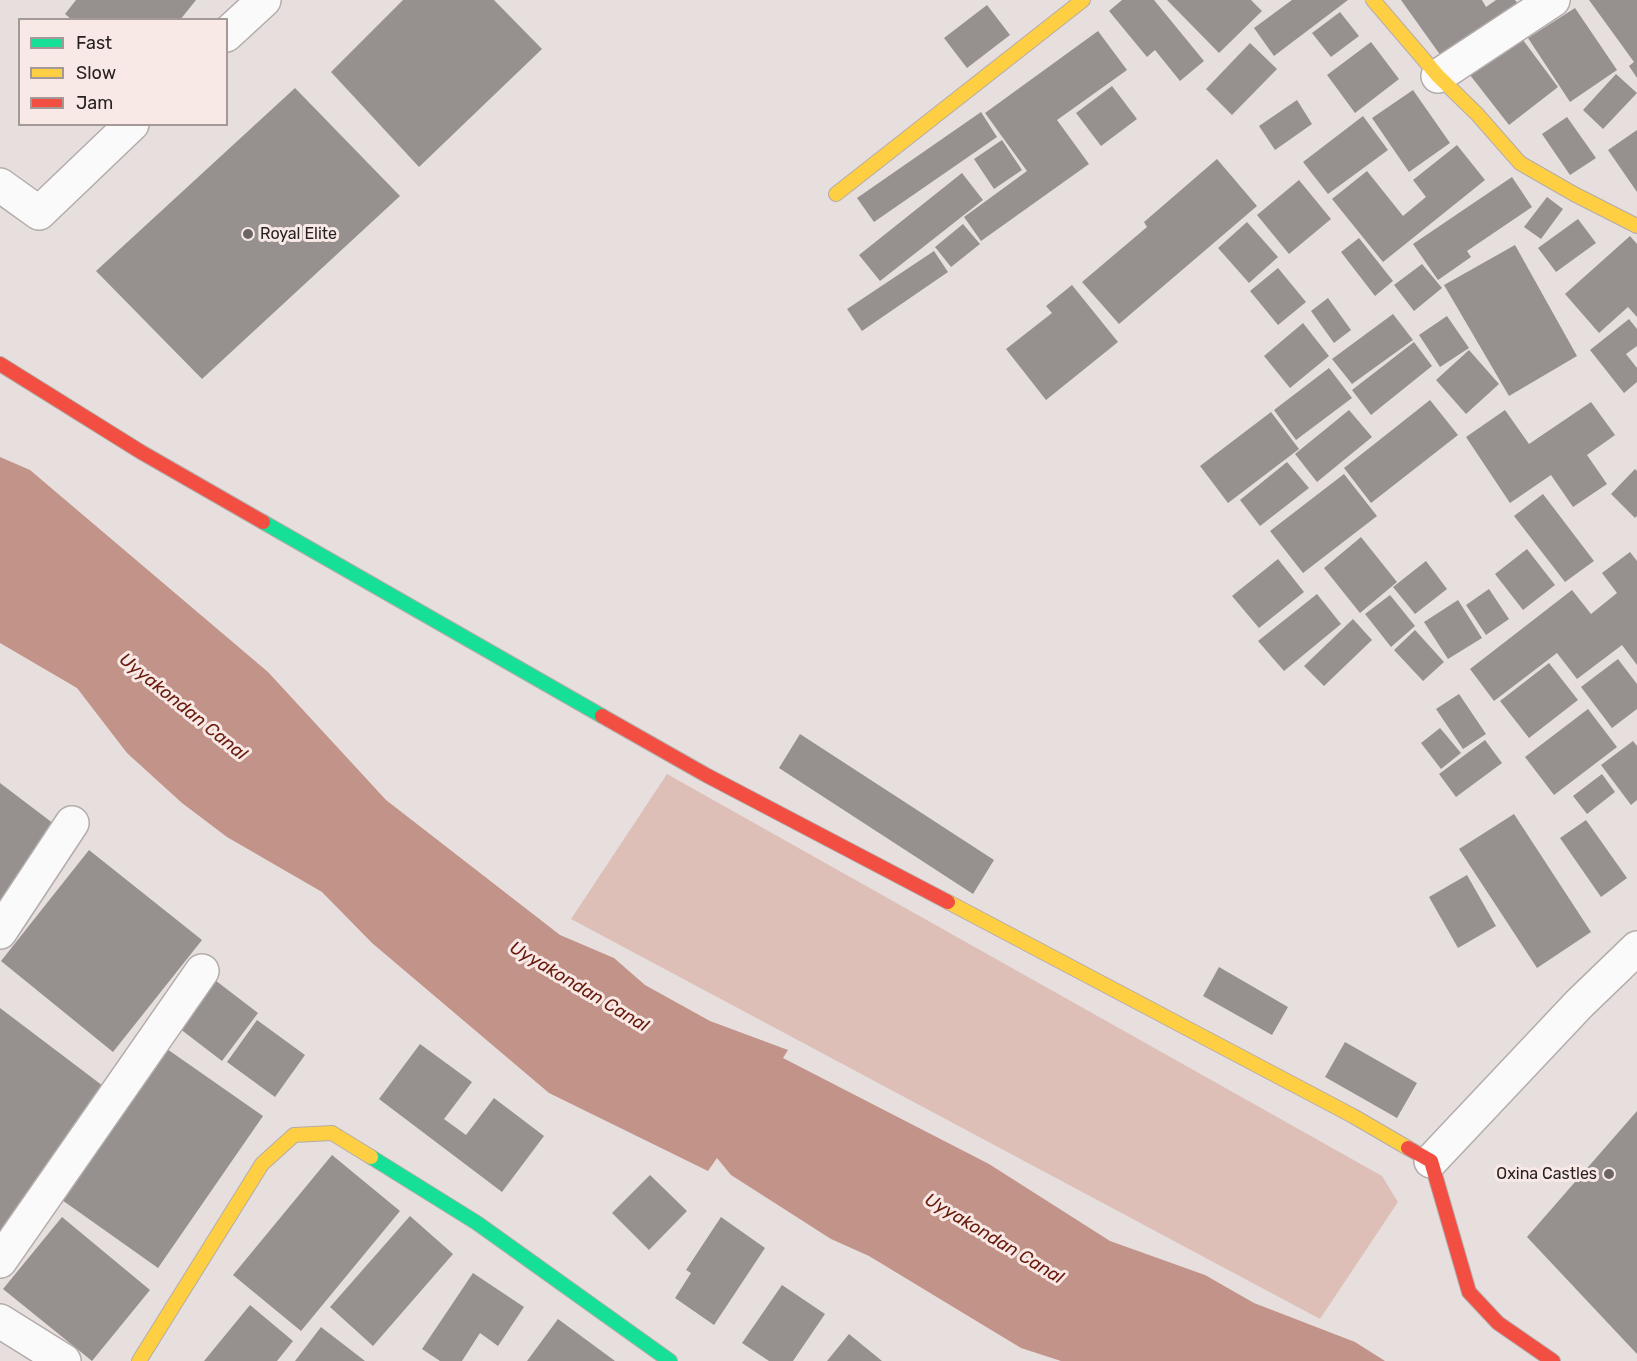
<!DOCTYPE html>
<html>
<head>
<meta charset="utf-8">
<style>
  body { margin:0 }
  #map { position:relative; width:1637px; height:1361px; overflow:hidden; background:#e7dfdd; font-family:Rubik,sans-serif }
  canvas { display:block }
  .legend { position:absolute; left:18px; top:18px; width:210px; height:108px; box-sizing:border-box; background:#f8e9e6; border:2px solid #a49997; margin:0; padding:8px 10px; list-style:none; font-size:18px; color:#272221 }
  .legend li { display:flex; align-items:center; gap:12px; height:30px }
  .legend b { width:30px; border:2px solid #a49997 }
</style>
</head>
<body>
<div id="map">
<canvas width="1637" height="1361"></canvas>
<ul class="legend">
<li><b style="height:8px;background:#16e098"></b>Fast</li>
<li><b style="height:8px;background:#ffcf43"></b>Slow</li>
<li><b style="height:8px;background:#f24e42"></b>Jam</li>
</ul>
</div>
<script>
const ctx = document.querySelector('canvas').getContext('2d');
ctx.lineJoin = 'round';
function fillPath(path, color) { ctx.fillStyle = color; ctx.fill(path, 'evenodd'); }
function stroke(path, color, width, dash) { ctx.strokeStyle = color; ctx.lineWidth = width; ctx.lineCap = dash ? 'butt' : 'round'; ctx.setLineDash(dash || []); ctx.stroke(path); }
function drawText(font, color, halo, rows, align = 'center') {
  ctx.font = font + ' Rubik,sans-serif'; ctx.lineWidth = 6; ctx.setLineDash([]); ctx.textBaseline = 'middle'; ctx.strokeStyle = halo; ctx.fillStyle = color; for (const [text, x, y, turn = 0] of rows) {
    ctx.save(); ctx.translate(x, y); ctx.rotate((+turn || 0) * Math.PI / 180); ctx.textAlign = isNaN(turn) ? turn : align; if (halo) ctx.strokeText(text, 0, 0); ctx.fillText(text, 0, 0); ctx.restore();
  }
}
const green = new Path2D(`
  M667,774l715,402 16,26 -78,117 -749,-400z`);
const water = new Path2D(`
  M0,457l30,13 238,202 118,128 174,135 54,23 31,27 65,36 78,29 -5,8 206,106 121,77 95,34 49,28 101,39 30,19h-324l-40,-13 -152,-92 -38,-17 -100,-64 -14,-17 -9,13 -159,-78 -177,-150 -50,-51 -95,-55 -45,-34 -55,-50 -50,-65 -77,-45z`);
const building = new Path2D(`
  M76,0h120l-16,20h-108l-7,-6z
  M403,0h91l48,49 -123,118 -88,-95z
  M1122,0h32l50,61 -24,20 -25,-31 -8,7 -38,-46z
  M1167,0h84l11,11 -43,42z
  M1292,0h56l-74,56 -20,-28z
  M1401,0h81l4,7 10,-7h19l5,6 -79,50z
  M1589,0h48v78l-8,-12 5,-4z
  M987,5l23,30 -43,33 -23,-30z
  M1575,8l42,62 -47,32 -42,-64z
  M1340,12l19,24 -28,21 -19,-24z
  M1098,31l29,39 -70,50 32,44 -108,77 -17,-24 63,-46 -42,-58z
  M1520,36l38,51 -49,38 -39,-50z
  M1371,42l28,37 -44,34 -28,-38z
  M1250,43l27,26 -45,46 -26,-26z
  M1616,74l21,19 -34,36 -20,-19z
  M1112,86l25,33 -36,27 -25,-33z
  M295,88l105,108 -198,183 -106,-108z
  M1413,90l37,53 -41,29 -37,-54z
  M1297,100l15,24 -37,26 -16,-24z
  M981,112l16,25 -123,85 -17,-24z
  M1363,116l25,34 -60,44 -25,-32z
  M1567,117l29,41 -26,17 -28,-41z
  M1637,130v62l-29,-42z
  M1002,140l20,30 -28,19 -20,-30z
  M1457,145l28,35 -102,82 -51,-63 35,-28 36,45 23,-19 -13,-17z
  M1217,159l40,47 -138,118 -37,-42 65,-55 -3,-5z
  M962,173l21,27 -103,81 -21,-26z
  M1512,177l20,30 -65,44 4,6 -33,23 -25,-36z
  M1299,180l32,39 -42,35 -32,-39z
  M1547,197l16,12 -22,30 -17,-12z
  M1578,219l18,24 -40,29 -18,-24z
  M1247,222l31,35 -29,26 -31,-35z
  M963,224l17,20 -29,23 -16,-20z
  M1630,236l7,8v73l-9,-10 -29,26 -34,-39z
  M1359,238l34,43 -18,15 -34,-44z
  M1515,245l62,111 -68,40 -65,-111z
  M934,251l14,21 -86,59 -15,-22z
  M1422,264l20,24 -28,23 -20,-26z
  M1278,268l28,34 -28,23 -28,-34z
  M1072,285l46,57 -72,58 -40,-51 46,-36 -6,-7z
  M1328,298l23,32 -17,13 -23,-32z
  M1393,314l20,26 -61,44 -20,-25z
  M1447,316l22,32 -29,19 -21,-32z
  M1629,319l8,10v17l-11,8 11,14v14l-13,11 -34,-43z
  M1303,323l26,33 -39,32 -26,-32z
  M1414,342l18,24 -61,49 -19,-25z
  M1469,350l30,34 -33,30 -30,-34z
  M1329,368l23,30 -56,42 -22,-30z
  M1430,400l28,35 -87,68 -27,-35z
  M1591,402l24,33 -28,20 20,29 -34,23 -22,-32 -41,28 -44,-66 39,-27 24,34z
  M1349,410l23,27 -55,45 -22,-28z
  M1271,412l28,37 -71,54 -28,-37z
  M1287,462l22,26 -49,38 -20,-26z
  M1635,469l2,2v45l-2,2 -24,-24z
  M1344,474l33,42 -74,57 -33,-42z
  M1543,494l51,67 -29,21 -51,-66z
  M1361,537l36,45 -37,31 -36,-45z
  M1527,549l28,36 -32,25 -28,-36z
  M1630,552l7,9v104l-15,-20 -45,34 -20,-26 -63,48 -24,-32 102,-79 19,24 26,-21 -15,-20z
  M1278,559l26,33 -45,36 -27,-32z
  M1426,561l21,28 -32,25 -22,-27z
  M1489,589l20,30 -23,16 -20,-30z
  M1317,594l24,30 -57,47 -26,-30z
  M1390,595l25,31 -24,21 -26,-33z
  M1458,600l24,38 -34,21 -24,-37z
  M1353,619l19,21 -48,46 -20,-20z
  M1415,630l29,32 -21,19 -29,-31z
  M1618,659l19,25v25l-25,19 -31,-41z
  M1549,663l29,37 -49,38 -29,-37z
  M1459,694l27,40 -23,15 -27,-40z
  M1588,709l29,38 -63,48 -29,-38z
  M1440,728l21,25 -20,16 -20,-26z
  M800,734l194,126 -21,34 -194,-126z
  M1485,740l17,23 -46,34 -17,-23z
  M1633,741l4,5v54l-6,5 -30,-40z
  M1602,774l13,18 -28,22 -14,-18z
  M0,783l58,44 -58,78z
  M1514,814l77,118 -54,36 -78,-119z
  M1586,820l41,58 -26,19 -41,-59z
  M89,850l113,90 -89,112 -112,-91z
  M1467,875l29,51 -38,22 -29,-51z
  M1219,967l69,40 -16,28 -69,-39z
  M211,977l47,36 -36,48 -47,-36z
  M0,1008l107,81 -107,143z
  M257,1020l48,35 -30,42 -48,-35z
  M1345,1042l72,41 -20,35 -72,-41z
  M420,1044l52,38 -28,37 22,16 28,-37 50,38 -42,56 -123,-93z
  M167,1049l96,67 -105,152 -96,-68z
  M1637,1111v243l-110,-117z
  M332,1155l68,56 -99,120 -68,-56z
  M650,1175l37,36 -38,39 -37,-37z
  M410,1216l43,38 -80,92 -43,-39z
  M62,1217l88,73 -58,71 -89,-72z
  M721,1217l44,31 -51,77 -39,-27 16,-25 -5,-3z
  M473,1273l51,34 -26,39 -18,-13 -18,28h-22l-18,-12z
  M782,1285l43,29 -32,47h-24l-27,-18z
  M250,1305l43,36 -16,20h-73z
  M558,1319l57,42h-88z
  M321,1327l44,34h-70z
  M849,1334l33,27h-55z`);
const street = new Path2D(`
  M226,35l38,-35
  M1438,76l115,-76
  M0,185l39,28 93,-89
  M0,932l72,-109
  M1431,1161l148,-157 58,-56
  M0,1261l202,-290
  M0,1321l64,40`);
const fast = new Path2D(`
  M263,522l339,194
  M371,1157l106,66 193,138`);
const slow = new Path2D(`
  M1373,0l65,76 39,38 43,49 54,31 63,32
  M836,194l247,-194
  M948,902l405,214 55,32
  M139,1361l123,-197 32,-29 38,-2 39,24`);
const jam = new Path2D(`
  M0,364l141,88 122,70
  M602,716l104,59 242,127
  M1408,1148l23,13 38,131 29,31 55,38`);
const markers = [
  [248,234,6,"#6a6463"],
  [1609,1174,6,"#6a6463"]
];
const poiNames = [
  ["Royal Elite",260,234],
  ["Oxina Castles",1597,1174,"right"]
];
const waterNames = [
  ["Uyyakondan Canal",183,707,39],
  ["Uyyakondan Canal",579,987,31],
  ["Uyyakondan Canal",994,1239,31]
];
fillPath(green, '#ddbfb8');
fillPath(water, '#c29389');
fillPath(building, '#96908e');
stroke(street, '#b3acab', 36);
stroke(fast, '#b3acab', 16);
stroke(slow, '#b3acab', 16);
stroke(jam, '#b3acab', 16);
stroke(street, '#fbfafa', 33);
stroke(fast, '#16e098', 14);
stroke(slow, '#ffcf43', 14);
stroke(jam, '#f24e42', 14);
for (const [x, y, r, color] of markers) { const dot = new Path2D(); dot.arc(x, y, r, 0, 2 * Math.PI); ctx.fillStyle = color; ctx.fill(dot); stroke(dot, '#f8e9e6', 2); }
drawText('16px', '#272221', '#f8e9e6', poiNames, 'left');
drawText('italic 18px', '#681a0b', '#f8e9e6', waterNames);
</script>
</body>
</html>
